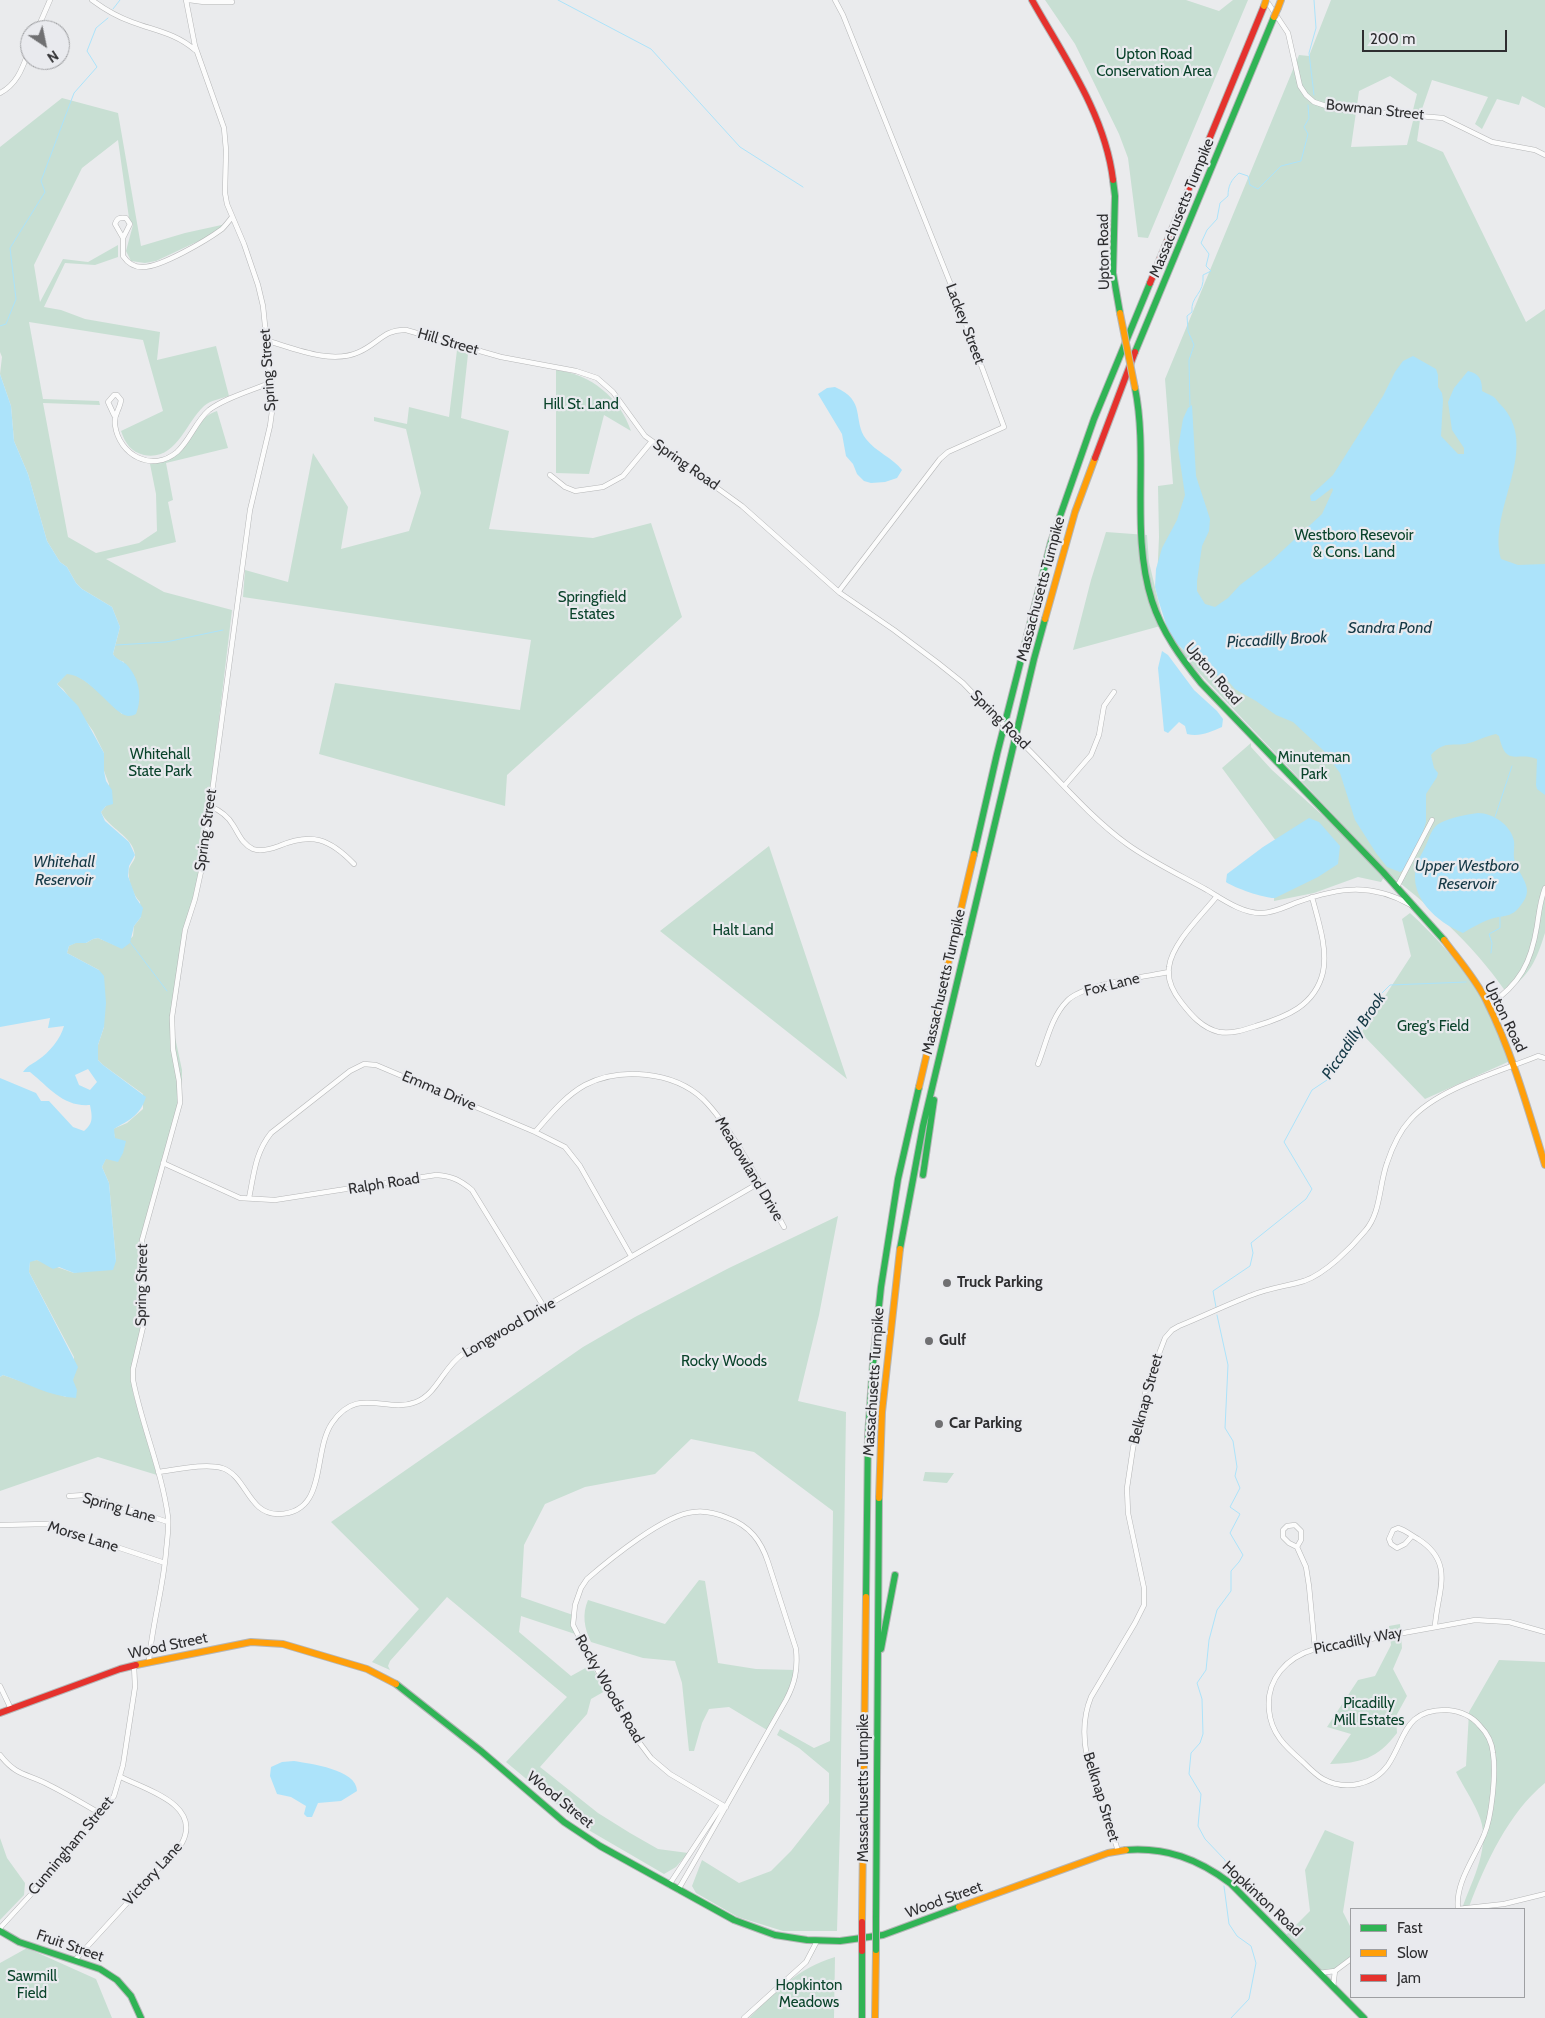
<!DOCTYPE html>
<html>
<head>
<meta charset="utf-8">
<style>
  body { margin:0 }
  #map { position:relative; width:1545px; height:2018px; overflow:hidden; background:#eaebed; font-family:Cabin,sans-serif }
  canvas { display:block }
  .legend { position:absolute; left:1350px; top:1908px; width:175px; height:90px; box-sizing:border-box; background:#e9eaee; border:1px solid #9e9fa2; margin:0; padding:6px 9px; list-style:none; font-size:15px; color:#2e2e30 }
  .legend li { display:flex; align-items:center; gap:10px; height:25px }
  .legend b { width:25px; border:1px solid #9e9fa2 }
  .north { position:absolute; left:20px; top:20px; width:50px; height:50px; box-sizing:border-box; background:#e9eaee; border:1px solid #9e9fa2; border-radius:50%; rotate:146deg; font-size:14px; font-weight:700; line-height:20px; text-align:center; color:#2e2e30 }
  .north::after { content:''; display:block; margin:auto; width:18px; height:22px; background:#707072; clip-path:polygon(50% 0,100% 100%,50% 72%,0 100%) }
  .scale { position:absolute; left:1362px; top:30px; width:145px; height:22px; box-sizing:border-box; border:2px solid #2e2e30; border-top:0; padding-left:6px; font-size:15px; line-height:18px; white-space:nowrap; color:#2e2e30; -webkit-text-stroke:4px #e9eaee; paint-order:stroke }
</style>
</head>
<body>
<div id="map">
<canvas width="1545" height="2018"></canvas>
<ul class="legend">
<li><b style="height:6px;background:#30b455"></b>Fast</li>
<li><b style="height:6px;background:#ff9f0a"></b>Slow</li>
<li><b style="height:6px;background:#e5322d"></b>Jam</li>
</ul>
<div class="north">N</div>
<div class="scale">200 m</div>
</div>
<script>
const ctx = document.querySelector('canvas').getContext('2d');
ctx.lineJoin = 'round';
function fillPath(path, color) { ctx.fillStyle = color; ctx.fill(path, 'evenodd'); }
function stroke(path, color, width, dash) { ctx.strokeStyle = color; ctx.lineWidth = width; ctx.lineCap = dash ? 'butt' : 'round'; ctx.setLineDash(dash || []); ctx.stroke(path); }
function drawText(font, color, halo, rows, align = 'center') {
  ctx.font = font + ' Cabin,sans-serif'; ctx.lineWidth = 4.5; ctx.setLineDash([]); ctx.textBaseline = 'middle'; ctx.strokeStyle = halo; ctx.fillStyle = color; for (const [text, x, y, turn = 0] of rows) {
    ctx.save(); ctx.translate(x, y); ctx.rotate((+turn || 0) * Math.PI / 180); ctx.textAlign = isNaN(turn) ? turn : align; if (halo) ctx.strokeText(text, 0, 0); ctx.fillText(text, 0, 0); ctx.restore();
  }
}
const green = new Path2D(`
  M1045,0h141l33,11 14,-11h15l-100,238 -10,-1 -10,-79 -9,-24 -44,-90z
  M1331,0h214v108l-23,-12 -3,9 -22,-6 -15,30 -7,-5 13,-27 -56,-17 -11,32 -8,-2 4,-16 -27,-18 -31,15 -8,56 56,-2 6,-24 7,-1 -3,21 26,11 83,170 19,-13v624c-9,28 -15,42 -39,59 -34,-49 -78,-88 -124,-123l4,5 -5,8 -23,-5 -44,16 -40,8 2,-60 -54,-73 29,-25v4l21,23 106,95 -14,-18 -180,-190 -8,-14 17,16 -36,-77 2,-45 -1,-51 15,-2 -8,-105 134,-324 10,1z
  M62,98l56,15 23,133 44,-13 41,-9 -4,6 -66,31 -11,2 -14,-2 -5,-10 7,-26 -4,-7 -11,-78 -36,28 -48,97 6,37 23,-43 25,3 30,-17v12l-23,8 -30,-2 -21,44 17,3 24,9 75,13 -3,28 59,-14 13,50c-9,3 -18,4 -25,10 -19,17 -27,55 -60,49 -13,-3 -19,-12 -23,-24l42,-20 -20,-71 -114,-18 14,77 56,2 1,4 -57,-2 25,134 28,16 43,-10 18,-12 -1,-37 -6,-30c43,-3 38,-44 67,-53l11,37 -62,15 7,37 -5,2 8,40 -70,17 58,33 68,18 -30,252 -29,132v34l9,42v25l-37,139 -2,81 -11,61 1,17 24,82 -59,-18 -98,34v-114l3,-2 63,22 7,-17 1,-23 -45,-85 1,-11 7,-1 37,13 42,-12 -7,-78 -7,-16 13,-29 -2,-9 14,-6 16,-14v-15l-40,-29 -5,-5v-15l6,-18 -5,-57 -32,-17 2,-7 6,-3h11l7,-4 5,-1 24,10 11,-12 1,-10 7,-9 -1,-15c-7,-7 -13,-24 -11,-33 1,-5 7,-9 6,-14 -2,-19 -27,-27 -34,-43l5,-6 3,-22 -5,-13v-18l-11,-22 -30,-42 -6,-5 10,-11c18,2 43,29 55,41l2,-52 -8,-3 -3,-5 7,-27 -8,-20 -30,-18 -6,-6 -9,-16 -7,-5 -13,-21 -19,-67 -14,-33 -3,-35 -11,-32 2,-17 -2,-5v-205z
  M457,350l11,4 -7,64 48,13 -20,98 104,9 58,-15 31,94 -175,158 -2,31 -186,-52 16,-71 185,27 11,-70 -288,-43 2,-27 43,12 25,-129 35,54 -7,42 68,-18 12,-38 -15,-64 -32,-8v-4l33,7 2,-17 40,10z
  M556,370c35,4 64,28 75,61l-27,-16 -15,59 -33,-1z
  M1106,532l41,3 2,27 15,63 -91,25 18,-70z
  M769,846l78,233 -187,-148z
  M1410,913c24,22 46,46 63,72 16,23 26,51 37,76l-85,38 -64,-66 50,-77 -9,-37z
  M838,1216l-19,99 -21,86 48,11 -6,414 -3,105h-54l-45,-14 -42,-24 -4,-7 10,-26 37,23 32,-12 20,-20 38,-48v-30l-30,-25 -22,-13 3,-6 34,19 16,-7 3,-230 -79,-59 -63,-13 -36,35 -70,13 -40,17 -21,41 -3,52 52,18 2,19 -54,-18 -2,16 52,44 20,-11 14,26 -14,8 -4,15 -47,53 58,46 32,20 28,16 30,4 -12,14 -12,7 -79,-46 -79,-66 61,-65 -120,-100 -57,64 -2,5 2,4 -18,-8 47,-53 -88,-87 252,-175 52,-30 94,-49z
  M925,1472l29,1 -7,10 -24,-2z
  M699,1580l6,1 13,82 38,6 40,1 -2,11 -27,49 -38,-23 -20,2 -7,14 -8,28h-5l-7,-68 -7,-22 -32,-3 -52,-16c-7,-14 -9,-28 -3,-42l77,24z
  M1400,1624l2,24 -9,21 14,27 -11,20 1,17c-20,26 -36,30 -67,31l21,-30 -24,-7 31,-47 17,-4 16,-31 -2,-19z
  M1499,1660l46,2v121c-36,29 -60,81 -76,124l-7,2c10,-30 31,-64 16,-96 -6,-14 -15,-27 -22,-41l10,-6 3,-54z
  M1325,1830l29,12 -11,70 8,16v31l-16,12h-18l-33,-34 26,-26 -5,-41z
  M0,1838l7,20 18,25 -1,12 -24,25z
  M27,1948l69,31 16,39h-112v-55z
  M835,1957l-1,61h-85c26,-26 49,-50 86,-61z`);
const water = new Path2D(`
  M1413,356l23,13 2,6v12l4,6 1,7 -2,36 17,18h6v-6l-12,-18 -4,-28 6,-14 14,-17c12,3 14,9 14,20 3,2 7,3 10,5 4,2 5,5 8,8 43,43 -13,105 1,155l17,6 27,-1v231l-8,-6 -1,-4 1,-26c-20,-8 -31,9 -38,-23l-3,-2c-11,2 -20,8 -31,10 -15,2 -21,-3 -34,11l3,13 4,5 -1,4 -11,17v28l-4,13 -15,33 -7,4 -13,-5 -11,-14 -21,-33 -15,-47 -16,-22 -31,-29 -17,-7 -20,-14 -21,-12 -7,-8 -23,-12 -30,-27 -6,-8 -11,-35 -3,-12 1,-18 6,-21 15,-28 8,-25 -7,-47 5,-29 5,-11 4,-3 4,71 14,43 -1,12 -7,15 -5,35v10l8,13 10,3 13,-9 12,-13 29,-22 53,-49 11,-24 -1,-2 -17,13h-4l-1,-5 23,-21 50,-79 12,-24 8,-11z
  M0,374l11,32 3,35 14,33 19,67 13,21 7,5 9,16 6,6 30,18 8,20 -7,27c4,6 8,6 13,10 13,13 17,33 10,50 -2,1 -5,2 -8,2 -14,-1 -38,-41 -61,-42l-10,10 21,22 26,47v18l2,10 6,9 1,14 -7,2 -5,6 4,9 24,21 6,13 -6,11 -1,10 8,22 7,10 -2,9 -7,9 -4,17 -8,6 -24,-11 -5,1 -7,4h-10l-7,3 -2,7 32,17 5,6 2,27 -2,24 -6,18v15l5,5 43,32c-6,19 -17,23 -32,32l1,9 11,3 -3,12 -5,9 -12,-3 -4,8 7,16 7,78 -3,9 -39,3 -15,-6 -6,2 -16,-9 -7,2 -1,10 49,95 -5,13 4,10 -1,8c-25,-1 -49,-15 -73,-23l-3,2v-299l36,15 5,8h8l24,26 11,4c10,-8 8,-15 6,-26 -27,2 -40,-17 -60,-33h-7c5,-7 8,-7 15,-12 11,-7 23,-22 26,-34l-16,2 2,-10 -50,9zM88,1069l9,13 -7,8 -11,-5 -4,-10z
  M835,387c32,14 17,33 31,52 10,13 27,19 36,31l-5,8 -12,4 -14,1 -7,-2 -7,-7 -4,-10 -7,-8 -4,-22 -24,-40 9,-6z
  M1162,651l6,4 26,35 23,21 6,8 -1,8c-12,5 -22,10 -35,7l-2,-8 -6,-4 -11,11 -4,-2 -6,-63z
  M1478,813c15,0 33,12 36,28 1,8 -2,16 2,23 7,17 18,25 5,41 -9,12 -14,10 -27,13 -11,3 -21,9 -31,15 -26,-11 -54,-35 -47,-66 2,-8 7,-15 10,-22 4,-8 5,-17 14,-22 12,-6 25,-8 38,-10z
  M1309,818l10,4 21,24 -2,18 -20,13 -43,21c-8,1 -41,-10 -49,-16l1,-8 36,-27z
  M294,1761c16,3 63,8 63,30l-16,10 -23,2 -6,14h-5l-3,-3 2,-8 -15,-9 -14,-3 -7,-18 1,-9 11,-5z`);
const stream = new Path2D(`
  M558,0l93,49 89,98 63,40
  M113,9l7,-9
  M1314,95l-5,-42 7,-25 -2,-28
  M0,326l6,-2 10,-25 -6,-51 35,-56 -4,-11 33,-88 23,-26 -10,-16 9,-23 12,-10
  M1190,406l-1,-46 5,-15 -6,-14 -1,-15 5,-4c-2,-16 13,-18 11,-37l8,-4 -5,-5 3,-12 -8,-11 6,-13 10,-11 3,-16 8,-7c0,-10 3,-16 11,-23l9,3 2,9 8,4 23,-23 20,-5 7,-27 -4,-7 5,-9 -1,-13
  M116,645l50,-3 57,-12
  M1495,817l17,-51
  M130,942l37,49
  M1491,953l1,-10 -3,-9 11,-6v-11
  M1216,1307l-3,-16 37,-25 3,-13 -2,-10 55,-44 6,-10 -28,-47 28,-52 15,-10 14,-26 17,-18 21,-40 11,-11 76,-3
  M1217,1315l11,50 -3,63 8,13 4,26 -2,9 5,12 -10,19 10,7 -10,19 13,22 -4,7 -8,9v20l-14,19 -8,30 -3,30 -9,13 5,16 1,35 -3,9 -9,10 -2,21 12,20 -3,32 7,13 20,21 2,12
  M1224,1886l5,38 8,12 14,10 5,17 -7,36 -18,19`);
const street = new Path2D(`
  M92,0c12,9 26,17 40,22 24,9 43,11 63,28
  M189,0l15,2h28
  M835,0l8,15 114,285 47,127 -56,25 -8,7 -101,132
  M1266,0l22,33 12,53 6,9 8,7 21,7 108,9 49,24 43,8 10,5
  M37,30l13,-30
  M0,93c18,-9 23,-27 30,-45
  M123,238l-8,-14c2,-6 5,-7 11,-6l4,6 -7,14v18c4,6 10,11 19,11 18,1 65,-27 80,-38 4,-4 7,-8 10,-12
  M265,340c28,8 66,25 94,12 19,-8 25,-23 47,-22l95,27 75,14 21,7 16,14 32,44 97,70 98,87 54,37 44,33 25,20 22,23
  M114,415l-6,-13 6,-7h3l4,5c-1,10 -8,15 -6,25 4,30 37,48 62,27 13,-12 19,-31 32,-42 18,-13 42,-19 63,-28
  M550,475l15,12 10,4 28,-4 20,-11 29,-35
  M1026,747c32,32 65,71 101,97 25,18 53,31 80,46 15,9 36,24 55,23 12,0 25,-7 36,-11 42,-15 73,-19 113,3
  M1065,785l26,-30 8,-20 5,-29 10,-14
  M210,806c9,4 18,10 23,19 6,9 9,19 20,24 8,3 18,0 26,-3 33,-14 51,-7 75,18
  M1397,887l35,-67
  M1217,896c-15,19 -45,47 -48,71 -2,13 4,25 12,35 10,13 21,26 38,30 13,2 25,-2 37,-6 30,-9 59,-20 67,-54 5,-23 -5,-52 -11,-75
  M1489,1005c31,-21 42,-42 48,-79 2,-13 3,-25 8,-38
  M1038,1064c8,-20 13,-47 29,-63 16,-17 77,-24 102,-29
  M535,1132c15,-17 30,-36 50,-47 35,-18 88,-14 118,14 30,30 60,90 81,128
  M163,1163l77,35 35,2 161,-25c16,1 24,5 36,15l72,117
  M249,1198c5,-24 6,-45 22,-65l79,-62 14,-7 12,1 159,67 30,15 15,19 51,90
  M158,1472c17,-2 47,-9 64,-4 25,8 26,47 57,46 49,-1 33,-62 53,-91 26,-38 53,-9 84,-21 21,-8 28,-36 47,-48l296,-171
  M69,1496l16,-1 83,27
  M0,1525l47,-1 118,39
  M1412,1536l-7,8 -8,4 -6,-4 -2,-5 4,-9 5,-2c7,2 13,7 20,11 38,24 19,53 17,87
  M1297,1547l-8,-4 -6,-6v-7l4,-4 8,-1 6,6v9l-4,7 9,20 3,19 6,63
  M149,1661c3,-36 14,-72 17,-109 1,-12 3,-23 2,-35 -6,-46 -26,-91 -35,-137v-11l10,-42 -1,-87 38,-137 -1,-22 -6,-32 -1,-32 13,-87 10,-31 7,-32 48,-357 20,-84 3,-22 -10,-98 -5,-21 -14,-41 -17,-40 -2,-11 1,-43 -2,-22 -29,-82 -9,-46
  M0,1686l11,23
  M0,1755c17,22 27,18 49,30 18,9 35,19 52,29
  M1118,1851c-14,-49 -48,-103 -27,-154l44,-74 9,-18v-17l-16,-75 -1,-25 6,-40 14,-63 18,-47 7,-8 7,-4c25,-10 49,-22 73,-31 17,-7 35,-9 52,-14 21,-7 47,-33 61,-50 16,-18 14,-46 22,-68 5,-15 12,-31 23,-43 28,-32 89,-48 128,-64l7,2
  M669,1885l53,-80
  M678,1890c37,-63 72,-127 108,-190 9,-17 12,-31 10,-51l-28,-87c-7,-21 -18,-36 -40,-44 -10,-4 -22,-8 -34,-6 -29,2 -84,47 -107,67l-6,9 -6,17 -2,20 5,10 55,99 18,24 19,16 56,33
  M1458,1909c-3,-26 16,-50 26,-74 8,-18 12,-62 9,-82 -1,-10 -6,-20 -13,-27 -8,-10 -21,-15 -33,-16 -43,-1 -41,28 -59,55 -14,20 -43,26 -65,14 -7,-4 -14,-11 -20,-17 -17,-15 -32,-28 -34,-52 -3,-31 18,-53 46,-61l160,-29 34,2 36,10
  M1458,1909l46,-5 41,-10
  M0,1928l67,-73 34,-41 13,-18 9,-31 12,-78 -1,-22
  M75,1960l107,-117c20,-38 -35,-53 -61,-66
  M1319,1973l16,-2
  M1333,1987l2,-16 16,-12
  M744,2018l62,-56 11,-21`);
const fast = new Path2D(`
  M1113,180l2,16 -2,77 7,40
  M1135,352l139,-335
  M1135,388c14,70 -5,144 17,213 10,31 29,57 49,82l182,189 61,68
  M974,854l23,-100 54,-212 43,-123 56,-136
  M923,1175l11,-75
  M900,1249l23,-123 111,-467 11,-40
  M866,1597l2,-161 5,-73 8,-76 17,-108 21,-92
  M881,1649l14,-74
  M396,1684l85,67 83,71 36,24 134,74 41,15 32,5 33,1 43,-6 76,-28
  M1126,1850c40,-3 72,9 104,33l134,135
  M876,1919l3,-421
  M0,1931l19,11 81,27 17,11 14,16 10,22
  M862,1951v67`);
const slow = new Path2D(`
  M1278,8l3,-8
  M1045,619l30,-107 20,-54
  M1444,940c14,19 31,38 42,60 26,52 42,109 59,165
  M919,1087l55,-233
  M879,1498l3,-86 18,-163
  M136,1665l115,-23 32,2 84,25 29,15
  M959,1907l149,-54 18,-3
  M862,1922l4,-325
  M875,2018l1,-68`);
const jam = new Path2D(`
  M1032,0c32,57 73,114 81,180
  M1150,283l114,-277
  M1095,458l40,-106
  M0,1713l120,-44 16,-4`);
const streetBridge = new Path2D(`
  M985,706l41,41`);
const fastBridge = new Path2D(`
  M876,1919v31`);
const slowBridge = new Path2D(`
  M1264,6l2,-6
  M1274,17l4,-9
  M1120,313l15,75`);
const jamBridge = new Path2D(`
  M862,1922v29`);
const markers = [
  [947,1283,5,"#707072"],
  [929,1341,5,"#707072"],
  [939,1424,5,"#707072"]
];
const parkNames = [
  ["Upton Road",1154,55],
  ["Conservation Area",1154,72],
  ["Hill St. Land",581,405],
  ["Westboro Resevoir",1354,536],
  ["& Cons. Land",1354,553],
  ["Springfield",592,598],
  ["Estates",592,615],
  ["Whitehall",160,755],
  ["State Park",160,772],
  ["Minuteman",1314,758],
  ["Park",1314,775],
  ["Halt Land",743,931],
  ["Greg's Field",1433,1027],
  ["Rocky Woods",724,1362],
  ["Picadilly",1369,1704],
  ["Mill Estates",1369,1721],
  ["Sawmill",32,1977],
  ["Field",32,1994],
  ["Hopkinton",809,1986],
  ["Meadows",809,2003]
];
const streetNames = [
  ["Bowman Street",1375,110,6],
  ["Massachusetts Turnpike",1182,208,-68],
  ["Upton Road",1104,252,-91],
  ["Lackey Street",965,324,69],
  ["Hill Street",448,342,16],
  ["Spring Street",268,370,-94],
  ["Spring Road",686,465,35],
  ["Massachusetts Turnpike",1041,589,-75],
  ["Upton Road",1213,674,49],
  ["Spring Road",1000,720,45],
  ["Spring Street",206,830,-82],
  ["Massachusetts Turnpike",944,982,-77],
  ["Fox Lane",1112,985,-14],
  ["Upton Road",1505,1017,64],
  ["Emma Drive",439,1091,23],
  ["Meadowland Drive",749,1169,59],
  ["Ralph Road",384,1184,-9],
  ["Spring Street",142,1285,-89],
  ["Longwood Drive",509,1328,-30],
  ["Massachusetts Turnpike",874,1382,-86],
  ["Belknap Street",1146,1399,-75],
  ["Spring Lane",119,1508,16],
  ["Morse Lane",83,1537,17],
  ["Piccadilly Way",1358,1641,-11],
  ["Wood Street",168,1646,-12],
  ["Rocky Woods Road",609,1689,60],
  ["Massachusetts Turnpike",864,1788,-90],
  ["Belknap Street",1101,1797,73],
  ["Wood Street",560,1800,39],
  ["Cunningham Street",71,1846,-50],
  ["Victory Lane",153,1874,-48],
  ["Hopkinton Road",1262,1899,43],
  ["Wood Street",944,1900,-20],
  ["Fruit Street",70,1946,19]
];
const poiNames = [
  ["Truck Parking",957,1283],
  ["Gulf",939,1341],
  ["Car Parking",949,1424]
];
const waterNames = [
  ["Sandra Pond",1390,628],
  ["Piccadilly Brook",1277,640,-3],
  ["Whitehall",64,862],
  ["Reservoir",64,880],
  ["Upper Westboro",1467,866],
  ["Reservoir",1467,884],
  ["Piccadilly Brook",1354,1036,-56]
];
fillPath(green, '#c8dfd3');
fillPath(water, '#ace3fa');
stroke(stream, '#ace3fa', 1);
stroke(street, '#b5b6b7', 5.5);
stroke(fast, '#b5b6b7', 8);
stroke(slow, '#b5b6b7', 8);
stroke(jam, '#b5b6b7', 8);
stroke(street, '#fcfcfc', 4.5);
stroke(fast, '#30b455', 6);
stroke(slow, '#ff9f0a', 6);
stroke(jam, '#e5322d', 6);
stroke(streetBridge, '#b5b6b7', 5.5, []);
stroke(fastBridge, '#b5b6b7', 8, []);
stroke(slowBridge, '#b5b6b7', 8, []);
stroke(jamBridge, '#b5b6b7', 8, []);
stroke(streetBridge, '#fcfcfc', 4.5);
stroke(fastBridge, '#30b455', 6);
stroke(slowBridge, '#ff9f0a', 6);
stroke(jamBridge, '#e5322d', 6);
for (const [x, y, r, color] of markers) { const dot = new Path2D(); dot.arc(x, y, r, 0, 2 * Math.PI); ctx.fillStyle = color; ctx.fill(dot); stroke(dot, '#e9eaee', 2); }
drawText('15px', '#0a432b', '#e9eaee', parkNames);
drawText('15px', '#2e2e30', '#e9eaee', streetNames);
drawText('bold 15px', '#2e2e30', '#e9eaee', poiNames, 'left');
drawText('italic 16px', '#153946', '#e9eaee', waterNames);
</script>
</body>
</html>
